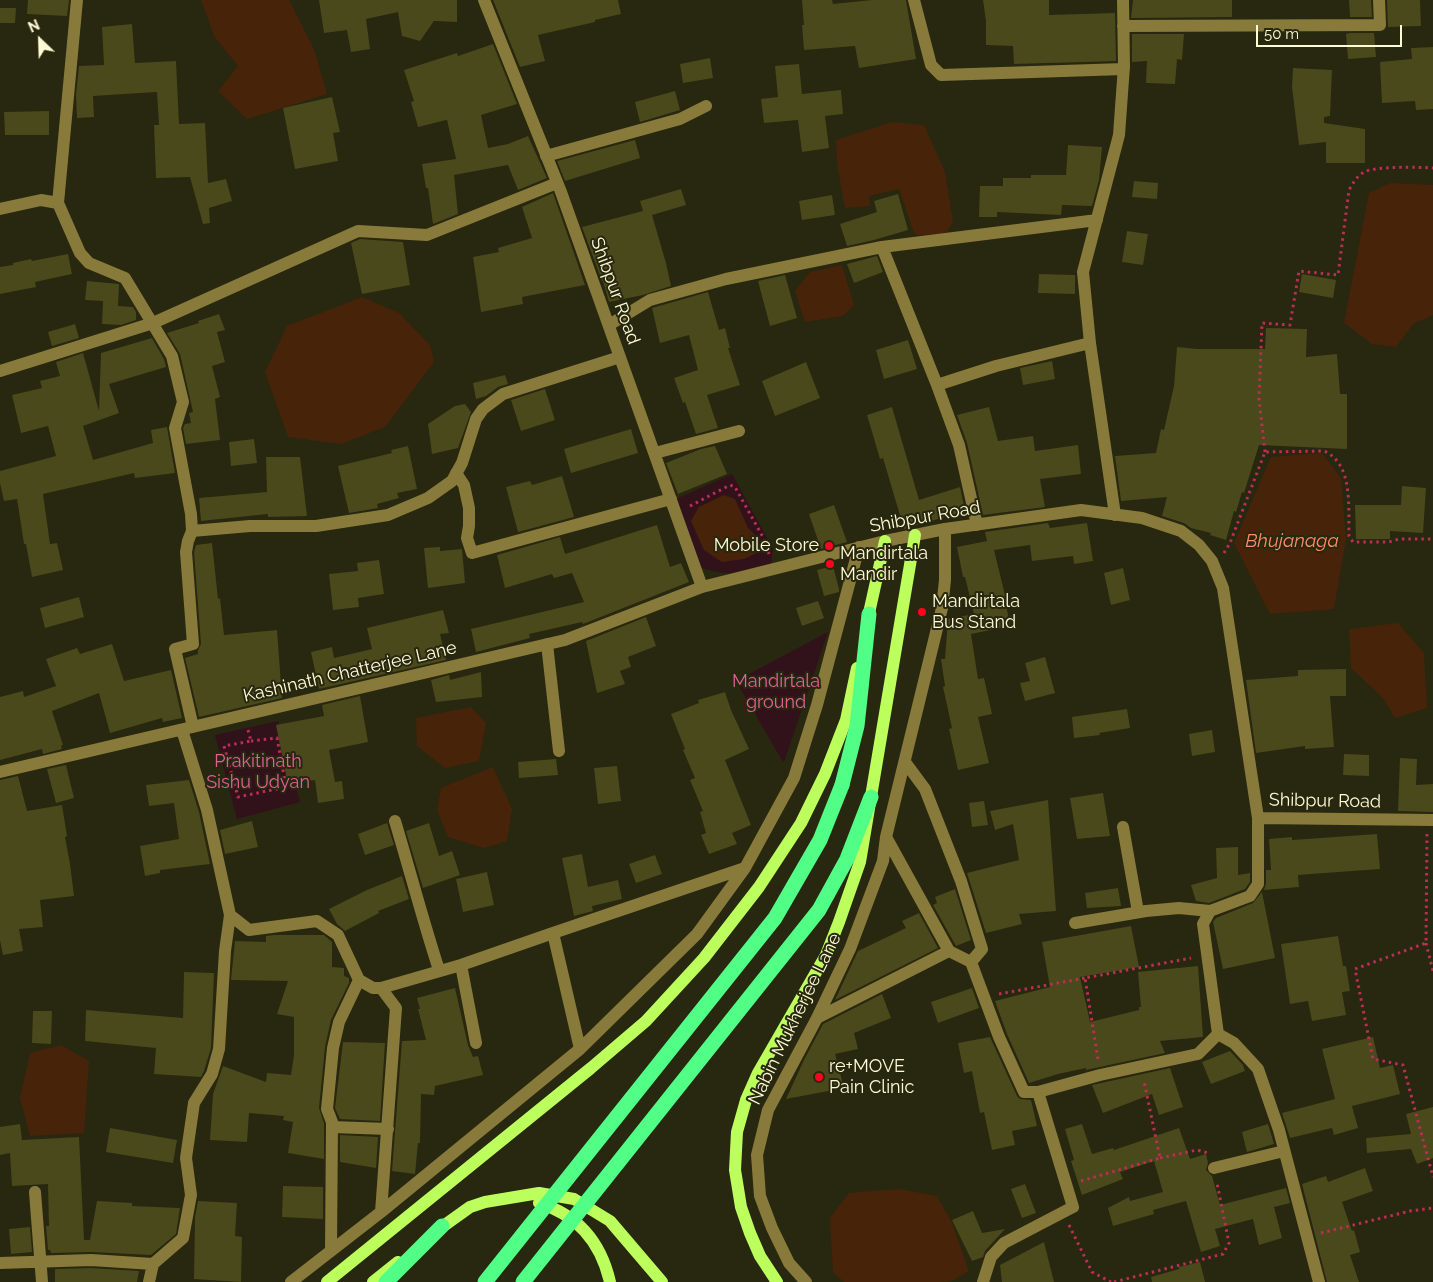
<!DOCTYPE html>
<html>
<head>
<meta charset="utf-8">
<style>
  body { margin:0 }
  #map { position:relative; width:1433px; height:1282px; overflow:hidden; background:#28270f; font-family:Raleway,sans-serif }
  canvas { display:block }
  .north { position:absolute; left:15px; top:15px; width:50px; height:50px; -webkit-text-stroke:4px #28270f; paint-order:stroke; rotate:336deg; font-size:14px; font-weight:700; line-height:20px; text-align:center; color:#fffbd6 }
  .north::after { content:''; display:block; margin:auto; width:18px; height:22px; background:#fffbd6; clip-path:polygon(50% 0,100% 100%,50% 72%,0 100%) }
  .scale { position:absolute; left:1256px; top:25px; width:146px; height:22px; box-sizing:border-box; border:2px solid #fffbd6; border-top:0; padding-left:6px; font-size:15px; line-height:18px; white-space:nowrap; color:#fffbd6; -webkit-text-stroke:4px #28270f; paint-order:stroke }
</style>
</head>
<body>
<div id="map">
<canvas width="1433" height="1282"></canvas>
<div class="north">N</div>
<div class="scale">50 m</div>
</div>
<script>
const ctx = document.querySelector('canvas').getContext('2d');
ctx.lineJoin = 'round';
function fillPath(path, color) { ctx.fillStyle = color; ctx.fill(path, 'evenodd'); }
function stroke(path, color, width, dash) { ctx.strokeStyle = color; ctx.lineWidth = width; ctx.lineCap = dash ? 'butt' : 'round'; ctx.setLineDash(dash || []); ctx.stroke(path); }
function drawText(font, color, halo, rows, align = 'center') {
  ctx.font = font + ' Raleway,sans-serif'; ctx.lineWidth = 4; ctx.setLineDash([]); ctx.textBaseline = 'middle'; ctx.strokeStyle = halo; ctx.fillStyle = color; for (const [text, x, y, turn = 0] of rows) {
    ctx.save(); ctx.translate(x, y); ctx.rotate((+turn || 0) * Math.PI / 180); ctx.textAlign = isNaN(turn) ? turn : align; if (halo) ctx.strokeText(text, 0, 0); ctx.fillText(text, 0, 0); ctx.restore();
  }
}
const green = new Path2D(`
  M732,474l41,75 -2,15c-30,12 -42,12 -73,3l-24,-67z
  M828,632l-44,130h-1l-47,-81z
  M278,721l22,81 -63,17 -22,-84z`);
const water = new Path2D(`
  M201,0h88l25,49 13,45 -80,25 -29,-28 20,-25 -24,-30z
  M892,122l32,3 21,47 8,50 -8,12 -27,1 -4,-2 -15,-44 -30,7 1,10 -25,2 -8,-45 -1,-23z
  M1390,183l43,2v130l-20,9 -17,23 -24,-3 -28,-21 25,-130z
  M842,265l12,40 -11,11 -38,6 -10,-31 15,-19z
  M362,297l37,16 31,32 4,17 -49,65 -44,17 -53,-7 -23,-65 22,-46z
  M1322,453l19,25 5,61 -12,70 -64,5 -36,-71 37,-86z
  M724,495l11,4 13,29 9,9 1,15 -14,7 -22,3 -18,-12 -13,-29 8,-14z
  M1398,623l26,30 3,55 -32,10 -12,-20 -32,-30 -2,-39z
  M471,707l15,16 -7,38 -34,7 -28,-22 -1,-28z
  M493,767l19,42 -5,32 -23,7 -36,-11 -11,-27 4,-22z
  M61,1045l28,16 -5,72 -54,3 -10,-38 10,-45z
  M899,1189l38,7 15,27 17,48 -17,10 -10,1h-98l-11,-10 -3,-54 19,-25z`);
const building = new Path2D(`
  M28,0h41l-2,16 -40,-2z
  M319,0h138v22l-23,-1 -14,20 -18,-5 -4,-24 -32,7 4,30 -19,3 -4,-22 -23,3z
  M493,0h125l3,14 -26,6v2l-57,13 7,26 -25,6z
  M802,0h30l1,4 39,-4h34l10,59 -57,9 -4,-22 -51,4 -2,-25h2z
  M983,0h66v15l66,-2 1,48 -102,3 -1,-18 -27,-1v-24z
  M1133,0h99v17l-101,1z
  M1349,0h22l1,17h-22z
  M1387,0h33l1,26 -33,1z
  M0,8h16l-1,15h-15z
  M132,24l3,39 41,-2 3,63 26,-1 3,60 18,-4 6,22 -23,7 1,15 -7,1 -13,-47 -34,1 -2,-53h5l-2,-33 -64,4 1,21 -17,1 -1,-23 3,-29 25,-1 -2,-38z
  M1350,33h24l2,24 -28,2 -2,-25z
  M1132,34h52l-2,26 -5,-1 -2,25 -29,-1 1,-22 -15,1z
  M493,44l24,60 -36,11 7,33 20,-4 20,-8 19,42 -29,12 -10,-25 -54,10 4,39 -25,10 -5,-36h-2l-4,-24 34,-5 -9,-39h-1l-28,7 -7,-25 3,-1 -10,-31 53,-17 1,3z
  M1433,47v62l-17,1 -1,-9 -33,2 -2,-41 32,-3 -1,-11z
  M710,58l3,20 -30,5 -3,-19z
  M799,64l3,30 39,-4 2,24 -18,2 4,32 -27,4 -4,-32 -34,3 -3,-24 17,-2 -3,-31z
  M1293,68l39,2 -2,46 -6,1v6l41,6v34h-39v-21l-27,3 -7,-58z
  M675,91l5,19 -40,12 -5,-20z
  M332,97l8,35 -7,1 5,28 -43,8 -12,-61z
  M49,111v24h-44l-1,-23z
  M635,140l5,18 -75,23 -8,-20z
  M1068,145l34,2 -3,33 -7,26 -30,-1 -1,10 -64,-3v5h-18l1,-31h23v-8h28v-3h35z
  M1134,181l24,2 -1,16 -25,-2z
  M681,189l5,16 -34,10 14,48 5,23 -28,9 -34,7 -6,-21h-1l-20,-54 61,-16 -3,-10z
  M553,193l32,92 -63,12 1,7 -42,8 -8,-55 26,-5 -1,-4 34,-10 -10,-31z
  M898,194l10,36 -34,10 -27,6 -7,-22 37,-12 -3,-11z
  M832,195l3,20 -33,5 -3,-19z
  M1127,231l21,3 -5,31 -21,-3z
  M360,239l43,3 7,43 -48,9 -11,-51z
  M68,254l4,20 -37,8 1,5 -36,7v-27l13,-2v-2l18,-4 1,2z
  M877,256l6,16 -29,11 -7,-19z
  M1039,274l36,1v19l-37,-1z
  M1302,274l34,6 -3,18 -34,-6z
  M785,275l12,43 -27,8 -12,-45z
  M87,281l32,3 -1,22 15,1 3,5v8l-15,5 -19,-1 1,-23 -18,-1z
  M708,292l11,38 6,-2 5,20h-2l12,37 -33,10 11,33 -22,6 -11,-32 -2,1 -9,-25 24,-8 -9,-35 -29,8 -8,-35z
  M219,314l6,16 -8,2 8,30 -13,4 8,31 -5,2 5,41 -34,4 -3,-16 2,-4 6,-1 -2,-10 4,-1 -13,-58 -13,-21 32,-10 -1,-2z
  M75,324l4,14 -27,8 -4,-14z
  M1266,328l41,1 -1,28 31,-3 3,40h7v55l-88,-4 -15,48 -2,-1 -6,20 -2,-1 -8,29 -16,-5 1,-2 -20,-5 -7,-5 -22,-7 5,-19 -46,4 -6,-45 41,-3 5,-24 3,1 10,-44 3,-39 20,2h68z
  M152,338l12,21 2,8 -57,17 10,29 -36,13 10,34 60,-17 -2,-13 16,-3 8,46 -40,5 -1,-5 -91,21 7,50 7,-1 6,27 -31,7 -6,-33h-2l-7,-45 -13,2 -4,-18v-12l56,-15 -8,-30 -27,7 -9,-38 30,-7 -2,-7 20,-5 -4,-14 27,-9 16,58 2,-58z
  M908,340l9,29 -33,10 -8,-29z
  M1052,361l3,18 -32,6 -3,-17z
  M806,362l14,36 -45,18 -13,-35z
  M505,375l3,9 -10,3 -12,9 -10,3 -3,-16z
  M545,389l10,31 -34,11 -10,-31z
  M465,404l6,8 -13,36 -26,6 -4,-30 27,-18z
  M892,407l27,93 41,-13 5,24 -61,18 -21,-71 -3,1 -13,-44z
  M989,407l9,34 35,-5 2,15 43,-6 3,29 -41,5 5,28 -62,8 -16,-72 -10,-28z
  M631,429l7,24 -67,20 -7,-24z
  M254,439l3,24 -26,3 -2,-24z
  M408,446l9,43 -20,4 2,5 -22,6 1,4 -29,5 -11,-47 54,-13 -1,-3z
  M715,446l12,28 -49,20 -12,-31 35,-14z
  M266,457h34l7,59 -39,1v-3l-67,7 -2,-23 68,-6z
  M562,476l12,41 -56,15 -12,-45 24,-6 2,4z
  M1402,486l24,2 -3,45 -33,-2v8h-34l-1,-34h46z
  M834,505l13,37 -26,7 -12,-35z
  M1048,523l2,5 37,-5 6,38 -19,3 -1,-8 -41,5 -2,-16 -36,5 12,49h-1l5,27 -39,8 7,45 6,-1 8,36 -14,3 11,46 -31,7 -9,-41 3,-1 -9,-41 2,-1 -4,-27h4l3,-40 26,-5 -9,-37h-2l-6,-30 30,-6 -2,-9z
  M657,525l13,42 11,-4 8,19 -106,42 -1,-2 -53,12 1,4 -54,14 -5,-23 113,-27 -12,-29 -18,5 -2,-4 -47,14 -8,-33 63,-18 5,17z
  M212,543l6,56 2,-1 4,37 53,-5 5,68 -83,19 -14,-59 13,-4v-4l3,-6 -7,-92 2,-7z
  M440,547v4l22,-2 3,34 -37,5 -4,-40z
  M379,560l5,34 -26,4 1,9 -26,3 -4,-36 29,-3 -1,-8z
  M833,566l6,23v3l-15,4 -7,-26z
  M1123,568l7,32 -19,5 -7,-32z
  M79,597l5,20 -39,11 -5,-20z
  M818,601l6,17 -22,8 -6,-18z
  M443,610l6,23 -9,1 6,26 -127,29 -8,-37 21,-5 2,11 38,-9 -5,-21z
  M646,617l10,29 -28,11 3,10 -11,4 5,13 -28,9 -11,-52z
  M112,644l12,37 47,-11 11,48 -19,4 -1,-4 -52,15 -11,-40 -47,18 11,34 -2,1 1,3 -19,5 -1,-5 -42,11v-63l23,-6 1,6 32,-11 -10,-27 31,-11 3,6z
  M1045,657l10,36 -30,8 -5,-18 10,-2 -5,-18z
  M1346,669v27h-16l4,51 -29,2v-3l-49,7 -10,-73 52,-4v-6z
  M481,672l1,25 -46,5 -5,-22 18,-5 1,5z
  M725,692l6,18 18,39 -24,11 26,65 -19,8 5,11 -28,10 -8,-19 5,-2 -6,-21 3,-1 -13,-31 5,-2 -12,-28 2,-1 -14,-35 28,-11 -1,-3z
  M360,696l8,46 -39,8 6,32 7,-1 2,18 -26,4 -3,-23 -27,5 -12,-60 48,-9 -2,-11z
  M1127,709l3,19 -31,5 1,2 -26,3 -2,-21z
  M1212,730l3,22 -23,4 -3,-22z
  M1344,754l25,1v21l-26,-1z
  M1400,758l17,1 -1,26 17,-1v28l-35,-1z
  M556,759l2,16 -39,3 -1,-16z
  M66,765l8,33 -18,5 -9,-34z
  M617,766l4,35 -23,3 -4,-36z
  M18,776l9,35 35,-6 5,31 -2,1 5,27 4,32 -34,4 3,27 -24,2 4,22 -20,4 -3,-15v-160z
  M189,780l10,32 11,52 -50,6v3l-15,3 -5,-30 39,-7 -5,-36 -25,3 -3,-21z
  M1103,793l7,43 -33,3 -7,-41z
  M1048,800l8,111 -37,3 3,10 -36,9 -19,-60 52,-13 -6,-36 -18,6 -5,-19z
  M984,801l4,24 -16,2 -3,-24z
  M252,821l6,26 -33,7 -5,-24z
  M387,823l7,22 -29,10 -7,-21z
  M429,823l10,33 13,-5 8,24 -37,13 -17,-57z
  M1377,834l3,35 -82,6 1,12 -35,3 2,-6v-14h5l-2,-31 23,-2v3z
  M1238,847v28l12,-2v9l-5,7 -36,14 -13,-2 -5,-16 26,-7 -1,-30z
  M582,854l6,33 30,-7 4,19 -30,7 1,5 -19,5 -12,-58z
  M655,855l7,19 -26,9 -7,-19z
  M487,872l7,33 -31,7 -7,-33z
  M402,876l7,23 -31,12 1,2 -34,18 -8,-7 -8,-15 38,-19z
  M1118,888l3,18 -34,2 -2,-15z
  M955,889l16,51 -15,6 -23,-41 4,-2 -2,-6z
  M1262,892l13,66 -52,11 -10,-47 3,-4 37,-15z
  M919,913l19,35 -103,52 23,-49 48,-23 -4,-7z
  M1131,926l8,41 -59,10 10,45 49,-12v-3h2l-3,-35 60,-6 5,71 -43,4 5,12 -79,17v-2l-28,6 -29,9 -22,-49 -12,-33 55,-14 -8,-45z
  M274,935h50l8,7v25l12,1v8l5,2v5l-18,37 -6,27 -6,61 5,15v36l-36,-6 5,-31 -10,-2 1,-4 -35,-3 -2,29 -37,-2 3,-46 10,-28 43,16 1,-9 24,2 3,-20v-38l-17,-3 11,-33 -57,-1 4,-39 31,1v-6z
  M1338,936l5,30h3l4,25 -8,1 4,23 -34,6 -4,-20 -18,3 -9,-60z
  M184,972l30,1 -3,75 -7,23 -3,6 -47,-3 2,-26 -71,-7 1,-31 97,8z
  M455,988l13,57 5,12 5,-1 5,19 -48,11 -1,9 -13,-1 -1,49h-2l-3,31 -23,-3 10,-130 24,-1 -8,-31h2l-3,-11z
  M972,988l7,20 -41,15 -7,-21z
  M882,994l9,24 -37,15 4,16 -23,5 9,34 -58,11 18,-39 19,-36z
  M33,1011h19l-1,33 -19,-1z
  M990,1037l27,59 3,3 11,1 6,26 -25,5 3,14 -23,5 -8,-38 -4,1 -8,-42 -8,2 -6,-30z
  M1373,1037l7,31 13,-3 7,29 -48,12 6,22 -24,7 -2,-7 -42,10 -8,-25 53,-14 -13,-50z
  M343,1042l42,1 -5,78 -40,-2 -5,-11z
  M1230,1051l13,14 2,6 -34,13 -9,-22z
  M1170,1068l13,39 -24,8 -7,-21 -49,19 -11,-28z
  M1433,1107v51l-16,6 -6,-15 -44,4 -1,-15 45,-4 -5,-20z
  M20,1124l2,16 57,-3 5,103h6l7,-39 35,2v3l48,2 -4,26 -25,21 -59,-3 -41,1 -1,-3h-2l-2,-24h3l-1,-42 -36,2 -2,-33 -10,2v-28z
  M1082,1124l10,30 21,-6 1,2 65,-22 11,31 16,-5 2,9 -2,7 6,6 8,29 66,-17 4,15 -16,4 8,31 -23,7 -6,-26 -38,10 5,17 -19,6 -15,-51 -33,9 1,4 -41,12 -5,-18 21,-11 1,4 33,-9 -9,-31 -34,11 3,7 -41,16 -11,-34 3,-1 -9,-31z
  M1268,1124l6,20 -27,8 -5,-20z
  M110,1128l67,12 -4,23 -67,-11z
  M340,1135l38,2 -2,31 -36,-6z
  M1365,1168l8,23 -31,11 10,29 2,-1 6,22 -10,3 9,27h-32l-25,-98 24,-8 2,6z
  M1025,1184l11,29 -14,5 -11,-29z
  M283,1186l40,1v32l-41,-2z
  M198,1201l39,2 -2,33 7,1 -1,45 -47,-3 1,-62z
  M973,1211l9,22 23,-4 -20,22 -2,6 -11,4 -20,-41z
  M30,1227l2,25 -21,2 -2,-25z
  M1044,1242l10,40h-52l-2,-17z
  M1200,1262l5,20h-53l-1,-5 28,-8v-2z
  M91,1268l48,3 -2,11h-82v-13z`);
const path = new Path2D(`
  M1265,452l-6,-53 3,-76 28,2 9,-54 39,4 11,-85c4,-7 8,-14 15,-18 11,-6 55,-5 69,-4
  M690,506l40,-21 5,2 29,52 5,15
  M1224,553l6,-10 35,-91 59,-1c30,13 24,58 25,85l4,6h36l10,-3h34
  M248,730l3,11 -27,5 14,51 48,-10 -9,-49 -26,3
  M1427,834l-1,109 -71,26 18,90 30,6 30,112
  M1426,943l7,28
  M999,994l86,-16
  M1098,1059l-13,-81 106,-20
  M1160,1158l37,-8 11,3
  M1081,1181l79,-23 -16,-77
  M1069,1225l23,47 19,10
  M1321,1233l89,-22 23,-3
  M1114,1282l109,-28 6,-11 -12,-60`);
const minor = new Path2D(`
  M484,0l77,192 141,395
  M914,0l17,65 10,10 183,-6
  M1123,26l257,-1 -1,-25
  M546,156l134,-37 26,-13
  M58,203l19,-203
  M0,209l41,-9 17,3 22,50 9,10 36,15 47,78 11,46 -8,26 16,86 1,17
  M882,247l55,138 22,60 18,80
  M609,325l41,-25 76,-21 156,-32 215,-27
  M0,371l153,-48 205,-92 69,4 130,-52
  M937,385l59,-19 94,-23
  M655,453l84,-22
  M456,473l8,12 5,23v18l-2,12 5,15 199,-54
  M1115,515l-25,-172 -7,-71 36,-137 5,-69 -1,-66
  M547,644l12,107
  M193,727l-18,-78 18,-5 -7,-92 2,-11 4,-10 58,-5h66l72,-11 40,-17 24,-17 10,-18 14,-44 7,-10 20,-15 117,-37
  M905,762l20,27 36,92 21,68 -11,13 28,75 25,55h14l35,115 -69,36 -13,14 -8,25
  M0,772l565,-132 137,-53 183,-46 60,-12 136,-19 61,8 39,13 18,14 13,16 11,27 35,230 175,2
  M395,821c15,50 28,100 44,149
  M1123,827l15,85
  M886,837l63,114 22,11
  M230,915l19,15 68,-9 21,14 21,45 14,8h8l80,-23 92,-32
  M1075,923l71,-12 33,-3 31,3
  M461,965l15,78
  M381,988l15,20 -15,204
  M817,1018l132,-67
  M1218,1034l16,9 24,26 21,61 40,152
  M580,1049l-27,-116 192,-65
  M1038,1092l62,-17 98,-21 20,-20 -15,-110 7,-13 40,-15 8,-12v-66
  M332,1127l56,2
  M1214,1168l70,-17
  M35,1192l7,90
  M331,1251l1,-129 -5,-13 6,-61 6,-26 20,-42
  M0,1263l91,-3 62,4
  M149,1282l4,-18 30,-26 8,-43 -5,-37 8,-55 18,-29 7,-25 6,-98 5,-36 -23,-105 -25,-80
  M291,1282l90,-70 199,-163 117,-115 48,-66 49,-90 23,-73 42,-158
  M806,1282l-17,-19 -17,-35 -12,-32 -3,-41 11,-45 49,-92 33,-69 33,-88 3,-24 56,-229 3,-28v-51`);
const major = new Path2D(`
  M867,622l18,-81
  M539,1203c39,12 62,40 71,79
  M435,1232l35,-25 15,-5 54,-9 35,6 36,22 52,61
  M327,1282l264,-214 55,-47 58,-63 55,-71 42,-64 24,-49 21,-54 11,-52
  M373,1282l25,-20
  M777,1282l-17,-26 -10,-23 -9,-26 -6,-37 2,-38 9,-32 12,-27 68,-118 13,-33 21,-60 55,-327`);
const highway = new Path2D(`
  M842,785l15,-59 12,-112
  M386,1282l56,-56`);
const highwayBridge = new Path2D(`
  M485,1282l290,-364 45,-78 22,-55
  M523,1282l296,-372 28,-51 24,-62`);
const markers = [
  [829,546,5,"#ff021f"],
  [830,564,5,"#ff021f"],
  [922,612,5,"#ff021f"],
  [819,1077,5,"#ff021f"]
];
const streetNames = [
  ["Shibpur Road",615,291,70],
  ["Shibpur Road",925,517,-10],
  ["Kashinath Chatterjee Lane",350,672,-13],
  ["Shibpur Road",1325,801,1],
  ["Nabin Mukherjee Lane",795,1019,-64]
];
const poiNames = [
  ["Mobile Store",819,546,"right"],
  ["Mandirtala",840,554],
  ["Mandir",840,575],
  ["Mandirtala",932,602],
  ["Bus Stand",932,623],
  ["re+MOVE",829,1067],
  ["Pain Clinic",829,1088]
];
const parkNames = [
  ["Mandirtala",776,682],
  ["ground",776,703],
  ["Prakitinath",258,762],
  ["Sishu Udyan",258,783]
];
const waterNames = [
  ["Bhujanaga",1292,541]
];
fillPath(green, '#32121a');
fillPath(water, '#472409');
fillPath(building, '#49491b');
stroke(path, '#bc2e54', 3, [2.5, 4]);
stroke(minor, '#887a3a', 12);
stroke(major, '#bcff5d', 12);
stroke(highway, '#51ff87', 15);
stroke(highwayBridge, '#51ff87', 15);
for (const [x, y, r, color] of markers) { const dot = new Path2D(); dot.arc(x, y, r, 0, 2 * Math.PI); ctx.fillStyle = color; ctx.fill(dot); stroke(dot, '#28270f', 2); }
drawText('18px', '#fffbd6', '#28270f', streetNames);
drawText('18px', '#fffbd6', '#28270f', poiNames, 'left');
drawText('18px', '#e25f9c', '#28270f', parkNames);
drawText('italic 19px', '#ff8b64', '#28270f', waterNames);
</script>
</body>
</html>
